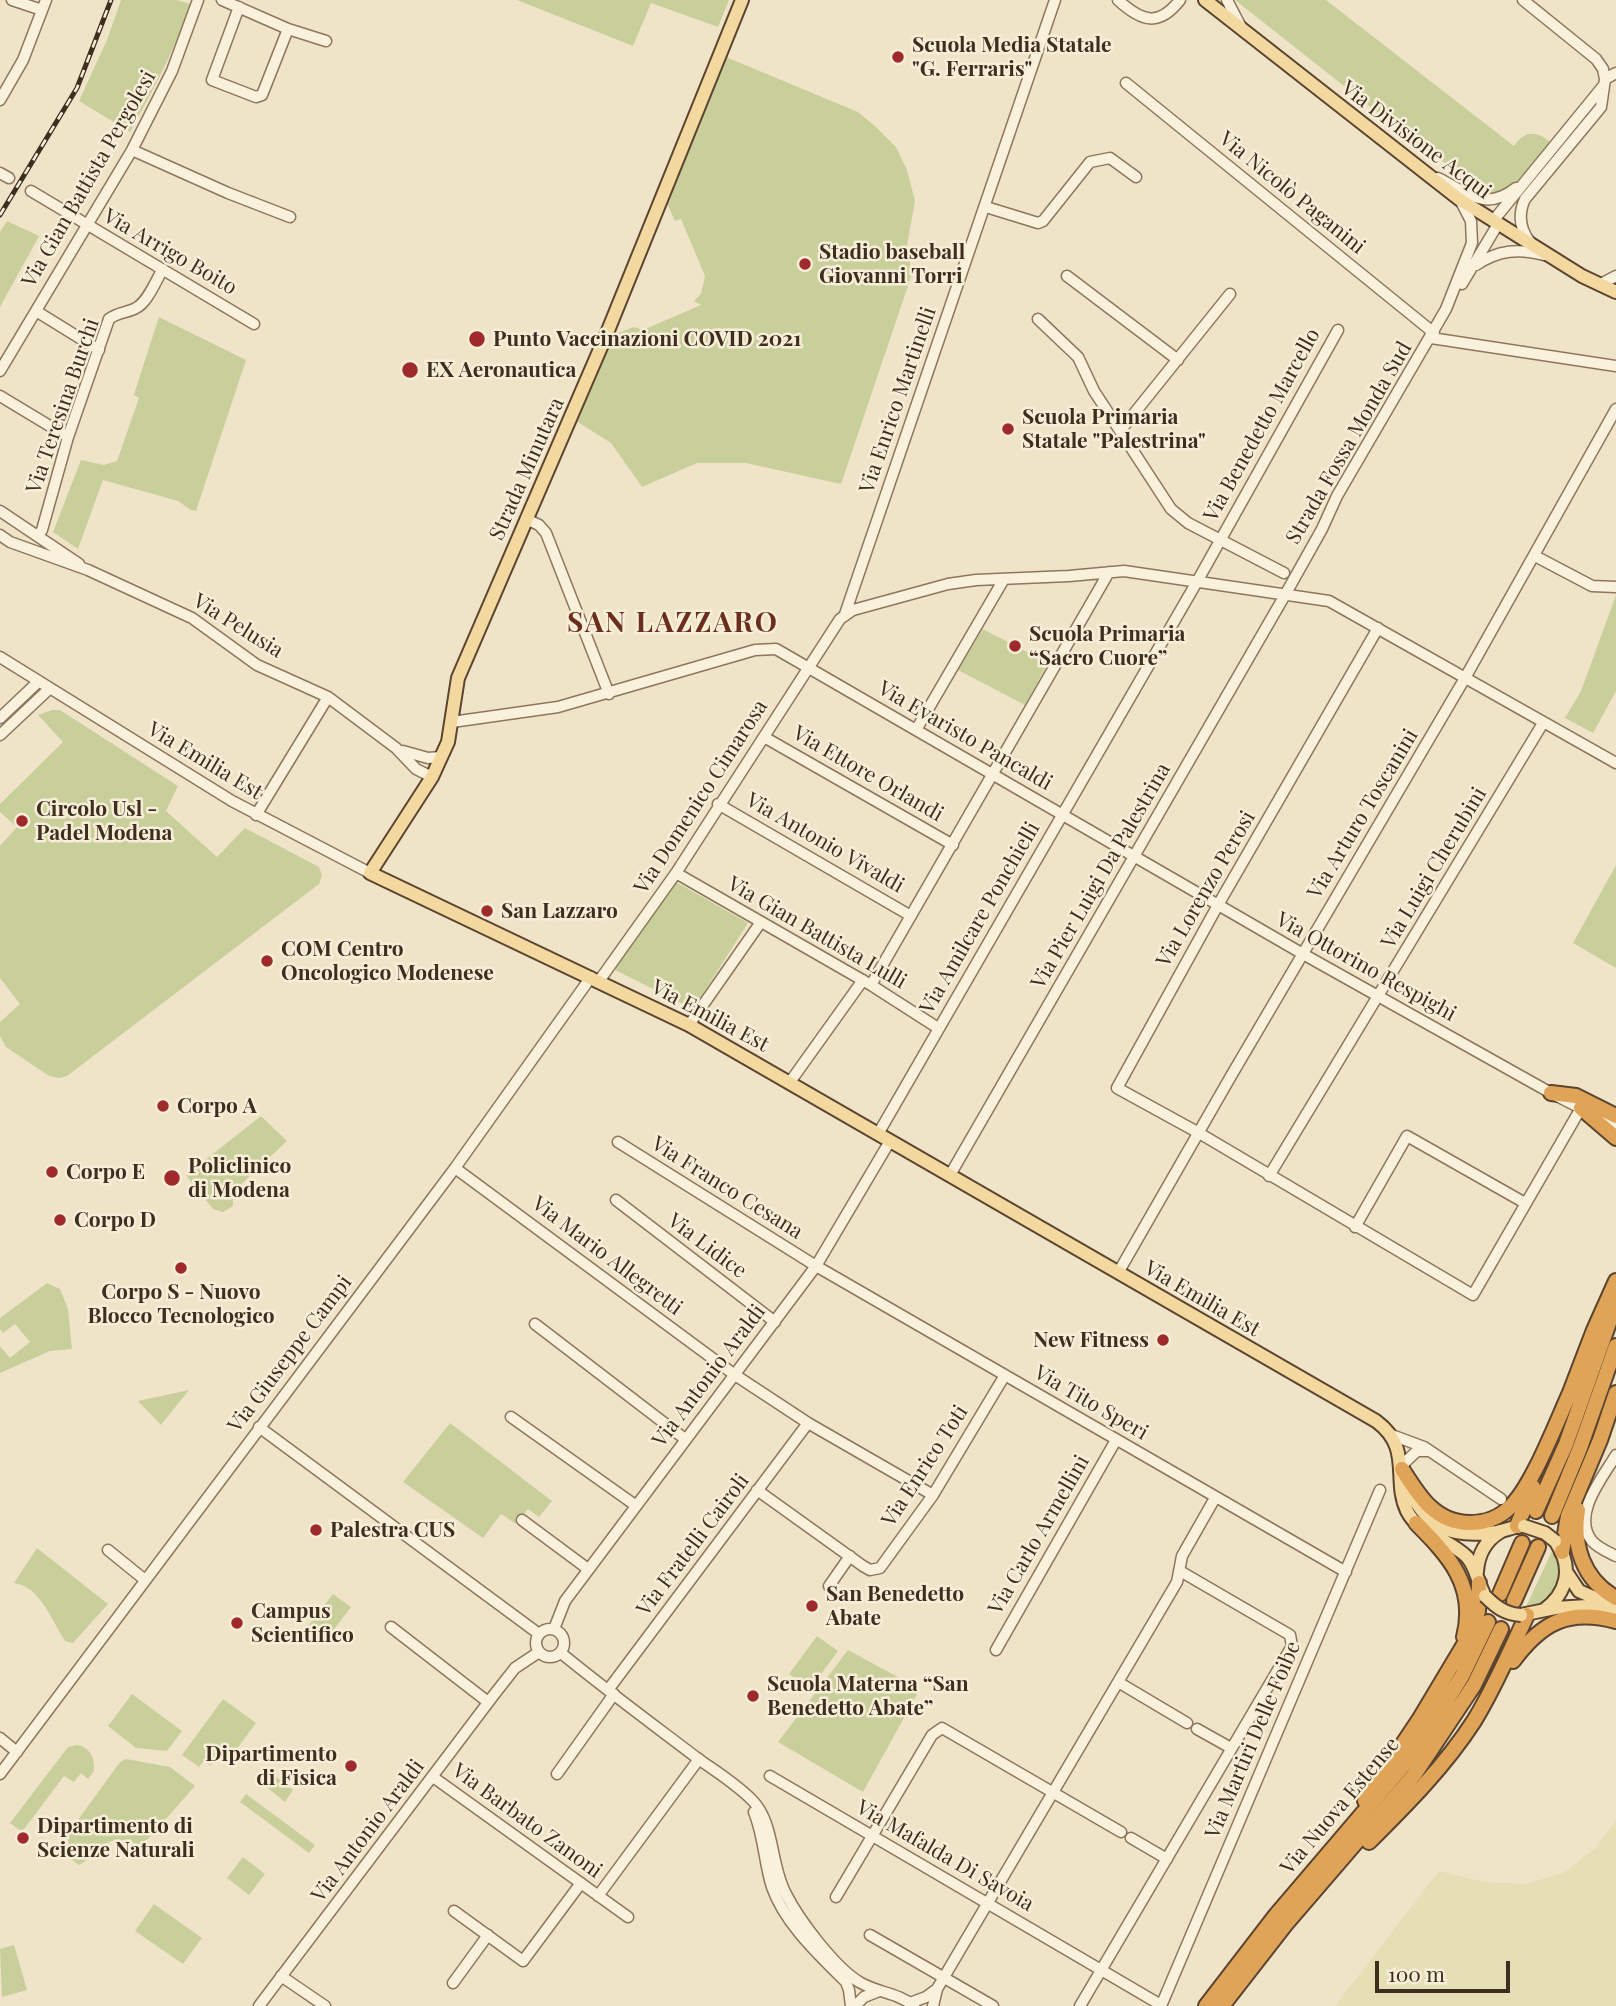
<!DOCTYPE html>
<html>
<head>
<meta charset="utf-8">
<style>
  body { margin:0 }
  #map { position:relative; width:1616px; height:2006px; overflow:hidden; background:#f0e4c8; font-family:"Playfair Display",serif }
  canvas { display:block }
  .scale { position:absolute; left:1375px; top:1961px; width:135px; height:32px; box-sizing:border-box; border:4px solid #3d2e20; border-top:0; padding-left:9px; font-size:21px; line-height:24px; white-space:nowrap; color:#3d2e20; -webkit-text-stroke:5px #f7eed8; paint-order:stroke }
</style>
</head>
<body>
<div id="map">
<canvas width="1616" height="2006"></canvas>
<div class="scale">100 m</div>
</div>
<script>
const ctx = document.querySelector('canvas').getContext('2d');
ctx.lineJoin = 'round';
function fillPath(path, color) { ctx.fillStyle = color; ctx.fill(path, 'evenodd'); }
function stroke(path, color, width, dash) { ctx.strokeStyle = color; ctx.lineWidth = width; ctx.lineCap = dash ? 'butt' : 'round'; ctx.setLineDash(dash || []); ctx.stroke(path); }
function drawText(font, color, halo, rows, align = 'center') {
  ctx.font = font + ' "Playfair Display",serif'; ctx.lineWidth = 5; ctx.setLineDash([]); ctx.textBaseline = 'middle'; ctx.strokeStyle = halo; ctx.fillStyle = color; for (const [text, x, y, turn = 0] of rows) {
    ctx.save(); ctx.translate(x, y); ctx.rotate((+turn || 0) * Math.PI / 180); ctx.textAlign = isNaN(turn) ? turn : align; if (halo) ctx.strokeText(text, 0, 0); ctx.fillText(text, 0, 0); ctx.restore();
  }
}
const farmland = new Path2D(`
  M1616,1820v186h-281l104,-135 45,11 41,2 38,-11 32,-24z`);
const green = new Path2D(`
  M121,0h56l13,4c-15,46 -37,86 -60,128l-51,-31 28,-61z
  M517,0h212l-11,27 -67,-24 -18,43z
  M1235,0h91l188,146c10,-15 22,-16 36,-4 -17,20 -34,51 -62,53l-92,-68z
  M726,57l132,55 18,15 20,20 11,23 8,31 -8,44 5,29 -71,210 -95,-21h-49l-55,24 -31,-44 -35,-22 34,-85 24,-9 9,3 58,-25 -7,-4 7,-7 4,-18 -24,-57 -6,2 -10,-22z
  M7,221l32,15 -39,71v-75z
  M159,317l87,43 -50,151 -5,-1 -13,-9 -75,-21 -25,69 -25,-17 28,-72 23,5 13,-4 22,-63 -5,-3 2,-7z
  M1616,595v96l-23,42 -28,-15 16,-27z
  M983,629l65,34 -23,42 -67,-35z
  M52,710h8l118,76 -12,25 51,46 28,-29 74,39 3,8 -3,9 -252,192 -8,2 -10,-2 -43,-29 -6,-11v-14l20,-18 -20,-26v-132l17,-19 -17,-15v-8l63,-62 -25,-27z
  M1616,865v103l-43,-25z
  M676,882l72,41 -55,86 -80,-40z
  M261,1116l26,25 -54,51v14l-10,6 -10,-3 -27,-34z
  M47,1283l13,6 8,20 4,40 -22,2 -50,22v-27l10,12 20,-16 -15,-18 -12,9 -3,-4v-11z
  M189,1390l-28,35 -23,-24z
  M450,1423l102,78 -13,16 -11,-8 -12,15 -15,-10 -18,24 -80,-56z
  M37,1548l71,56 -35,39 -8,-2c-13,-20 -25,-55 -51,-58z
  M1552,1551l6,6 4,27 -18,23 -20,4z
  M333,1594l18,13 -29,38 -18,-14z
  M817,1636l21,15 -28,38 -21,-15z
  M848,1650l72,39 -57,103 -85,-50z
  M132,1694l50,37 -15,20 -31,-3 -28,-22z
  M223,1699l33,24 -23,31 -23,11 -7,-3 -4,5 -17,-12z
  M77,1745c13,2 18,13 17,26l-6,8 -7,-6 -7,9 -10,-6 -42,56 -12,-9 58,-76z
  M126,1759l44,8 25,19 -47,53 -9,6c-35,-15 -36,7 -60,20l-7,-5 -5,-25 53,-73z
  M272,1774l21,16 -8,12 -21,-17z
  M246,1794l69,51 -6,8 -69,-51z
  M243,1857l22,17 -16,21 -22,-17z
  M154,1904l48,34 -19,26 -48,-33z
  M14,1945l13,45 -25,7 -2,-48z`);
const minor = new Path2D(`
  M12,0l30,10
  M222,0l66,29 38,12
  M1118,0c24,22 41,27 62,0
  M1227,0l13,25
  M1523,0l73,59 7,10 2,10 -4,28 -76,92c-7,15 -5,30 5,43
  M239,7l-27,73 44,17 6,-2 26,-66
  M1605,79l11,-6
  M1126,83l308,250
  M0,100l23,-40 23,-60
  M132,150l96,43 62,24
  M0,173l9,5
  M1438,178c30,15 47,34 78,10
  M31,191l223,133
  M986,207l52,16 5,-2 47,-59 20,-4 26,19
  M1493,221l111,-136
  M1476,265c22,-15 43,-17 68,-10
  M1067,276l111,84
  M1462,284l36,-60
  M1599,285l17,-9
  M36,311l63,39
  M1038,319l40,38 16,34 77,118 17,14 96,50
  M1431,338l185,28
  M0,371l132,-221 40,-79 26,-71
  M0,396l68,41
  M1120,431l110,-137
  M0,511l79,53
  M526,519l13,6 7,8 63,161
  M0,535l10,7 78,28 104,48 65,47 71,32 68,51 20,21 16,8
  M38,536l4,-6 26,-93 41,-118c9,-7 18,-6 27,-11 12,-6 20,-28 27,-39
  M1535,556l57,30 24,1
  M845,614l210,-614
  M1378,628l-160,277 -101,183 82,45 274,162 108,-187
  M0,657l232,144 138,72
  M0,718l38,-36
  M452,722l106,-15 197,-57 21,-1 527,305 248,139 65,33
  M916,730l88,-151
  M0,735l49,-46
  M764,737l189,108
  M403,751l25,7 13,-1
  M718,804l193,112
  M256,815l72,-118
  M676,873l195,112 67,43
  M599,981l77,-108 164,-254 13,-9 95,-26 28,-4 93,-4 55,-5 205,30 287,162
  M871,985l238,-413
  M689,1025l72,-103
  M790,1082l73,-102
  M878,1134l320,-554 140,-250
  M618,1142l198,124 530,306
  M455,1168l280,207 73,48 125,72
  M950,1175l335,-580 37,-66 15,-33 109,-187 26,-66 -1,-22 -11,-21
  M1269,1176l274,-453
  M616,1200l159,122
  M1355,1227l52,-91 118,67
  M1118,1273l113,-197 234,-398 151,-269
  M535,1324l150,115
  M511,1417l124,88
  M259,1427l280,207
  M1389,1434l35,13 77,52
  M1616,1455c-13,22 -45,60 -24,86 6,7 16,11 24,15
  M1402,1465l15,-14h10
  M757,1490l106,76 7,4 10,-2 53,-73 72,-120
  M522,1520l66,49
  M108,1550l37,30
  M829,1586l21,-30
  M391,1627l97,75
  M536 1643a14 14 0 1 1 28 0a14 14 0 1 1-28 0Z
  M554,1629l11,-28 251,-335 74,-125
  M996,1650l120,-210
  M561,1653c44,36 90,70 136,105 18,13 38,25 55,42 23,23 18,65 34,94 13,26 50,75 75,89 18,10 37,10 53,23
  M1118,1682l69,41
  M608,1690l200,-267
  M1197,1729l34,19
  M0,1738l17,14
  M0,1774l455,-606 136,-191
  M557,1774l57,-80
  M770,1776l391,229
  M433,1777l195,140
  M754,1812c10,24 10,50 18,75 13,37 47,68 74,95l3,8 2,16
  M1131,1838l36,21
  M598,1896l101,-137
  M836,1897l96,-162 10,-7 179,104
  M454,1911l69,50 58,-78
  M870,1935l123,71
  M281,1976l44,30
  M453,1983l35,-48
  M910,2003l16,-6 11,-8
  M259,2006l234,-310 22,-28 24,-16
  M855,2006l9,-9 15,-6
  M933,2006l4,-17 240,-407 5,-26 33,-58
  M1080,2006l212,-360 -2,-11 -110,-64
  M1161,2006l219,-516`);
const major = new Path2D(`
  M742,0l-135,333 -149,345 -10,64 -16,35 -62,96 319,152 687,396c37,27 16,59 31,90 11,23 43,28 60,46 9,10 10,23 16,35
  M1205,0l254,199 123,77 34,16
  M1407,1483c17,45 44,56 90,49 10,-2 17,-6 27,-6
  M1477,1572c1,-17 8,-31 23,-40
  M1567,1573l12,18 34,15
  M1544,1610c23,-17 29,-42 13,-66
  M1521,1615l34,-7 32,-2 29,8`);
const highway = new Path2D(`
  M1551,1093l25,3 40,20
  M1581,1108l35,30
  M1571,1390l23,-60 22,-49
  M1402,1469c17,27 33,54 68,54 14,0 29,-5 39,-15 24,-21 50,-93 65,-124
  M1578,1510c-6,35 5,70 38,88
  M1536,1511l30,-67 50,-141
  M1552,1516l28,-68 36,-102
  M1416,1523c33,33 61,63 48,114
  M1517,1526l16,-39
  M1562,1552l6,-36 32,-76 16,-47
  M1500,1594l22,-51
  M1514,1601l24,-54
  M1513,1661c28,-38 55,-53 103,-40
  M1365,1801l54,-81 55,-92 4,-17 1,-28
  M1369,1842c38,-38 76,-76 105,-121 21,-34 36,-70 53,-106
  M1206,2006l70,-91 127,-149 21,-29 38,-61 26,-54
  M1222,2006l63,-81 129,-150 60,-90 27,-56`);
const rail = new Path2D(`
  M0,215l77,-127 34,-88`);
const majorBridge = new Path2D(`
  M1524,1526l21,7 10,8
  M1485,1596c11,11 20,18 36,19`);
const markers = [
  [898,57,7,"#9e2a2b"],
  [805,264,7,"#9e2a2b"],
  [477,339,9,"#9e2a2b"],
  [410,370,9,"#9e2a2b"],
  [1008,429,7,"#9e2a2b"],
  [1015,646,7,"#9e2a2b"],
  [22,821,7,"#9e2a2b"],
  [487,911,7,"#9e2a2b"],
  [267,961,7,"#9e2a2b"],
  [163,1106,7,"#9e2a2b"],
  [52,1172,7,"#9e2a2b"],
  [172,1178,9,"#9e2a2b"],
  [60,1220,7,"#9e2a2b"],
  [181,1268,7,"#9e2a2b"],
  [1163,1340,7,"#9e2a2b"],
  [316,1530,7,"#9e2a2b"],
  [812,1606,7,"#9e2a2b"],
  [237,1623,7,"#9e2a2b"],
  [753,1696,7,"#9e2a2b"],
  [351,1766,7,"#9e2a2b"],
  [23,1838,7,"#9e2a2b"]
];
const poiNames = [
  ["Scuola Media Statale",912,45],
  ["\"G. Ferraris\"",912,69],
  ["Stadio baseball",819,252],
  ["Giovanni Torri",819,276],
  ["Punto Vaccinazioni COVID 2021",493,339],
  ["EX Aeronautica",426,370],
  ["Scuola Primaria",1022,417],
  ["Statale \"Palestrina\"",1022,441],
  ["Scuola Primaria",1029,634],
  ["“Sacro Cuore”",1029,658],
  ["Circolo Usl -",36,809],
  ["Padel Modena",36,833],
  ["San Lazzaro",501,911],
  ["COM Centro",281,949],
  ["Oncologico Modenese",281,973],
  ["Corpo A",177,1106],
  ["Policlinico",188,1166],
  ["di Modena",188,1190],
  ["Corpo E",66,1172],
  ["Corpo D",74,1220],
  ["Corpo S - Nuovo",181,1292,"center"],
  ["Blocco Tecnologico",181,1316,"center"],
  ["New Fitness",1149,1340,"right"],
  ["Palestra CUS",330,1530],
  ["San Benedetto",826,1594],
  ["Abate",826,1618],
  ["Campus",251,1611],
  ["Scientifico",251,1635],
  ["Scuola Materna “San",767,1684],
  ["Benedetto Abate”",767,1708],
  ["Dipartimento",337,1754,"right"],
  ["di Fisica",337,1778,"right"],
  ["Dipartimento di",37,1826],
  ["Scienze Naturali",37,1850]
];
const streetNames = [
  ["Via Divisione Acqui",1416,140,37],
  ["Via Gian Battista Pergolesi",89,179,-60],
  ["Via Nicolò Paganini",1292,193,39],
  ["Via Arrigo Boito",170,252,30],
  ["Via Enrico Martinelli",898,400,-71],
  ["Via Teresina Burchi",63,406,-71],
  ["Via Benedetto Marcello",1262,425,-61],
  ["Strada Fossa Monda Sud",1349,443,-60],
  ["Strada Minutara",527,469,-66],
  ["Via Pelusia",238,626,32],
  ["Via Evaristo Pancaldi",965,736,30],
  ["Via Emilia Est",205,761,31],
  ["Via Ettore Orlandi",868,774,30],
  ["Via Domenico Cimarosa",701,797,-57],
  ["Via Arturo Toscanini",1363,814,-59],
  ["Via Antonio Vivaldi",825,843,30],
  ["Via Luigi Cherubini",1434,868,-59],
  ["Via Pier Luigi Da Palestrina",1101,876,-60],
  ["Via Lorenzo Perosi",1206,889,-60],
  ["Via Amilcare Ponchielli",980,918,-60],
  ["Via Gian Battista Lulli",817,933,30],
  ["Via Ottorino Respighi",1366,967,29],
  ["Via Emilia Est",710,1016,28],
  ["Via Franco Cesana",727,1188,32],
  ["Via Lidice",707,1246,37],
  ["Via Mario Allegretti",607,1256,37],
  ["Via Emilia Est",1202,1299,30],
  ["Via Giuseppe Campi",290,1354,-53],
  ["Via Antonio Araldi",709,1376,-53],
  ["Via Tito Speri",1091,1403,30],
  ["Via Enrico Toti",925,1466,-57],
  ["Via Carlo Armellini",1039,1535,-60],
  ["Via Fratelli Cairoli",693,1545,-53],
  ["Via Martiri Delle Foibe",1253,1740,-67],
  ["Via Nuova Estense",1340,1806,-50],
  ["Via Barbato Zanoni",527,1821,36],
  ["Via Antonio Araldi",368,1831,-53],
  ["Via Mafalda Di Savoia",945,1856,30]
];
const districtNames = [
  ["SAN LAZZARO",673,623]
];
fillPath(farmland, '#e6deb5');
fillPath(green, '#c9cf9b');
stroke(minor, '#8d765c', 13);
stroke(major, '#5b4430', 16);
stroke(highway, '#5b4430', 18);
stroke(minor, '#faf1dc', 10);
stroke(major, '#f3d9a0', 12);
stroke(highway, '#e0a458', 14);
stroke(rail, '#3d2e20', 5);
stroke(rail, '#f7eed8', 2.5, [8]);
stroke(majorBridge, '#5b4430', 16, []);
stroke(majorBridge, '#f3d9a0', 12);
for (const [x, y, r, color] of markers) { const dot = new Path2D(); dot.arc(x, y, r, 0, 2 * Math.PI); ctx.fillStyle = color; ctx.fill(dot); stroke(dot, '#f7eed8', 2.5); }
drawText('bold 21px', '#3d2e20', '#f7eed8', poiNames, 'left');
drawText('21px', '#3d2e20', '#f7eed8', streetNames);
ctx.letterSpacing = '2px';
drawText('bold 28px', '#6b2e1e', '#f7eed8', districtNames);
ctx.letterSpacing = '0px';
</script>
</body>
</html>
